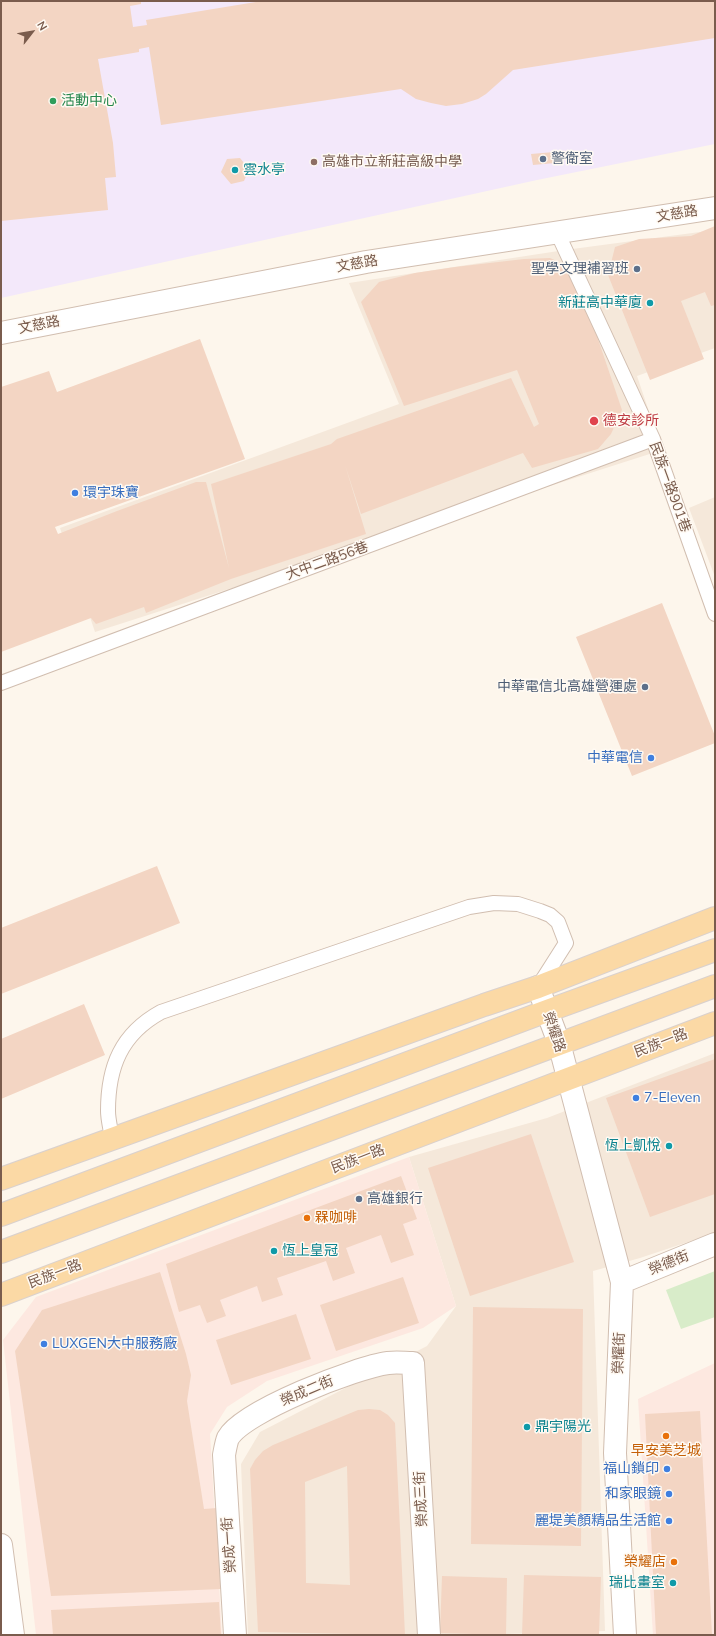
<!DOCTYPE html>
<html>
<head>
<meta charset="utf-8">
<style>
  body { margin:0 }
  #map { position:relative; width:716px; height:1636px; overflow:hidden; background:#fdf6ec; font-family:Mulish,sans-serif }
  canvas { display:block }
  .frame { position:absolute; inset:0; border:2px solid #7a5c4d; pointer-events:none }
  .north { position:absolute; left:12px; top:12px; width:40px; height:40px; -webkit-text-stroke:3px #fffaf3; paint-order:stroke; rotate:59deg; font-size:11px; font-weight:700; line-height:16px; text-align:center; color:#7a5c4d }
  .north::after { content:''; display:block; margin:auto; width:14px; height:18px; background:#7a5c4d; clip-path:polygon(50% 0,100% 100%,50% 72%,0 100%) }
</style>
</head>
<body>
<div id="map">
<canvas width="716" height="1636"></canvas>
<div class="frame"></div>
<div class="north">N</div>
</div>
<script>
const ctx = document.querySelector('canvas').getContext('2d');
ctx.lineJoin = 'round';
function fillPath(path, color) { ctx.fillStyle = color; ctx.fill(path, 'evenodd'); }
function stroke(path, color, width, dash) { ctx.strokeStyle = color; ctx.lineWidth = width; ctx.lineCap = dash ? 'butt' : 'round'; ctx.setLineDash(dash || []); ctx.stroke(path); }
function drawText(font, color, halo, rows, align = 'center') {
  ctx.font = font + ' Mulish,"Noto Sans TC",sans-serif'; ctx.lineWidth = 3; ctx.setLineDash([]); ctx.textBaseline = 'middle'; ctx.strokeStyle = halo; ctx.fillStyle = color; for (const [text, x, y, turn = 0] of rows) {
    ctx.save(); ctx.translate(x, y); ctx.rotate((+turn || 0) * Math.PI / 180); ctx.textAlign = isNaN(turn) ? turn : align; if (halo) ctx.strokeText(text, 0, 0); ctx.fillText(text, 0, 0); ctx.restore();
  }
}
const residential = new Path2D(`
  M715,230v118l-78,28 25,74 -567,182 -35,-104 339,-124 -50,-121 216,-33z
  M715,497v80l-26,-69z
  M715,1053v180l-75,25 -47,13 12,360 -133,4h-224l-7,-171 19,-32 167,-86 29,-40 -47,-149 138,-39z`);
const commercial = new Path2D(`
  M409,1157l47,149 -33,22 -156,53 -40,26 -17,27 12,201h-186l-33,-295 33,-43z
  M715,1363v272h-62l-15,-236z`);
const education = new Path2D(`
  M1,1h714v143l-178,36 -536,118z`);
const green = new Path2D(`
  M715,1271v46l-34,12 -15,-39z`);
const building = new Path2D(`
  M1,1h140v3l-11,2 3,21 14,-2 -1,-5 116,-19h453v37l-202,32 -27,24 -8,5 -16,5 -16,2 -15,-3 -15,-4 -15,-10 -240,36 -12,-78 -10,2v3l-41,7 15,84 3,34 -11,1 3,32 -107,11z
  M554,152l1,11 -22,2 -2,-11z
  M240,158l9,11 -5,12 -13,3 -10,-12 6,-13z
  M715,226v79l-4,1 -6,-14 -24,9 23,58 -54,21 -42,-105 7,-28 24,-8 52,-3z
  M550,258l18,8 11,17 43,127 -11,24 -13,15 -66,19 -9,-15 -162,61 -16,-49 21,69 -135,45 -85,34 -2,-6 -48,17 -5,-6 -90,34v-265l48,-16 8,21 143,-53 45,120 -190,68 3,7 59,-23 79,-29h10l23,86 -18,-84 120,-40 6,-5 174,-61 23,49 5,-3 -22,-54 -113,36 -43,-104 18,-20 36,-9 40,-6 69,-8z
  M662,603l53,133v7l-83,33 -56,-139z
  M157,866l23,57 -179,71v-66z
  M84,1004l21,51 -104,44v-60z
  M715,1059v135l-65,23 -44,-119z
  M531,1134l43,128 -104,34 -42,-128z
  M401,1176l16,43 -14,5 11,31 -23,8 -10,-28 -35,13 9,25 -22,8 -7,-20 -49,17 6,17 -21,7 -5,-16 -37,14 6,16 -19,7 -7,-18 -21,7 -13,-48z
  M160,1272l26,82 5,21 -4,26 17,108 13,-1 5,81 -171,7 -36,-245 27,-41z
  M403,1277l16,46 -83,28 -16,-46z
  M473,1307l110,2 -2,237 -110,-2z
  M296,1314l15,45 -80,26 -15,-45z
  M369,1409l11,1 8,5 7,8 10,212 -147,-3 -8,-163 5,-9 8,-9 10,-6 85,-35zM347,1466l3,119 -44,-2 -1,-101z
  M700,1411l12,224h-56l-11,-221z
  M524,1575l77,2 -2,58h-77z
  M442,1576l65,2 -1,57 -66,-2z
  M219,1602l2,33h-168l-2,-25z`);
const service = new Path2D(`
  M557,232l96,207 62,175
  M1,683l652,-244
  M112,1139c-1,-9 -4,-19 -4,-28 0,-44 13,-77 53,-99l308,-105 25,-4 24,1 22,7 10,4 8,7 8,21 -28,44`);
const minor = new Path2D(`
  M1,333l365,-71 349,-54
  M538,987l21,56 63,239 -7,171 10,182
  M622,1282l93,-38
  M1,1545l12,90
  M235,1635l-11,-180c1,-5 2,-12 4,-17 15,-27 129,-71 160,-75 8,-1 17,0 25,0l16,272`);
const primary = new Path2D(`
  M1,1179l483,-174 54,-18 177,-69
  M1,1215l546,-204 168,-61
  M1,1252l714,-266
  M1,1295l714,-272`);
const markers = [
  [53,101,4,"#2e9e5b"],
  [543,159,4,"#5c6f8a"],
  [314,162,4,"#8d6e63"],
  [235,170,4,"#0f9aa8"],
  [637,269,4,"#5c6f8a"],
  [650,303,4,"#0f9aa8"],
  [594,421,5,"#e0444e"],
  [75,493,4,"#3f7fe0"],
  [645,687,4,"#5c6f8a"],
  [651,758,4,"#3f7fe0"],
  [636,1098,4,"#3f7fe0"],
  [669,1146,4,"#0f9aa8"],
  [359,1199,4,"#5c6f8a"],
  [307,1218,4,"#e8710a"],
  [274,1251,4,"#0f9aa8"],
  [44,1344,4,"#3f7fe0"],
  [527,1427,4,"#0f9aa8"],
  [666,1436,4,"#e8710a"],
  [667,1469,4,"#3f7fe0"],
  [669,1494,4,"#3f7fe0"],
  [669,1521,4,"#3f7fe0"],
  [674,1562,4,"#e8710a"],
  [673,1583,4,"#0f9aa8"]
];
const leisureNames = [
  ["活動中心",61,101]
];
const serviceNames = [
  ["警衛室",551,159],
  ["聖學文理補習班",629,269,"right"],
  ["中華電信北高雄營運處",637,687,"right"],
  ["高雄銀行",367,1199]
];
const educationNames = [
  ["高雄市立新莊高級中學",322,162]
];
const cultureNames = [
  ["雲水亭",243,170],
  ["新莊高中華廈",642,303,"right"],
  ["恆上凱悅",661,1146,"right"],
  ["恆上皇冠",282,1251],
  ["鼎宇陽光",535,1427],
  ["瑞比畫室",665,1583,"right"]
];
const streetNames = [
  ["文慈路",677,214,-9],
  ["文慈路",357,264,-10],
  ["文慈路",39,325,-11],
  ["民族一路901巷",670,487,70],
  ["大中二路56巷",327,561,-20],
  ["榮耀路",554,1032,71],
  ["民族一路",661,1043,-21],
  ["民族一路",358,1159,-21],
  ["榮德街",669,1263,-22],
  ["民族一路",55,1274,-21],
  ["榮耀街",619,1353,-88],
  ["榮成二街",307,1391,-23],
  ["榮成三街",421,1499,-93],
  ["榮成一街",229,1545,-94]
];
const healthNames = [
  ["德安診所",603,421]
];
const shopNames = [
  ["環宇珠寶",83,493,"left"],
  ["中華電信",643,758],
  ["7-Eleven",644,1098,"left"],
  ["LUXGEN大中服務廠",52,1344,"left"],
  ["福山鎖印",659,1469],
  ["和家眼鏡",661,1494],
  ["麗堤美顏精品生活館",661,1521]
];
const foodNames = [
  ["槑咖啡",315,1218],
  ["早安美芝城",666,1451,"center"],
  ["榮耀店",666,1562,"right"]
];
fillPath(residential, '#f5e8da');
fillPath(commercial, '#fde8e0');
fillPath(education, '#f3e8fa');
fillPath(green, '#d8ecc9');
fillPath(building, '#f3d5c3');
stroke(service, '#d1beb0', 16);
stroke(minor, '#d1beb0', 24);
stroke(primary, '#dad1cd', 24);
stroke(service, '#fff', 14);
stroke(minor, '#fff', 22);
stroke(primary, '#fbd9a5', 22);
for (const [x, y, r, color] of markers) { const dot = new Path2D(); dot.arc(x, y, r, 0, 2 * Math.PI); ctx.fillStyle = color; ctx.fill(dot); stroke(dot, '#fffaf3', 1.5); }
drawText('14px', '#27864d', '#fffaf3', leisureNames, 'left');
drawText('14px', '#4e5e75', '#fffaf3', serviceNames, 'left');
drawText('14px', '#785e54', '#fffaf3', educationNames, 'left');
drawText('14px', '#0d838f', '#fffaf3', cultureNames, 'left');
drawText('14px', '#7a5c4d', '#fffaf3', streetNames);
drawText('14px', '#be3a42', '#fffaf3', healthNames, 'left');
drawText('14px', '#366cbe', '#fffaf3', shopNames, 'right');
drawText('14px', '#c56008', '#fffaf3', foodNames, 'left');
</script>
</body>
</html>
